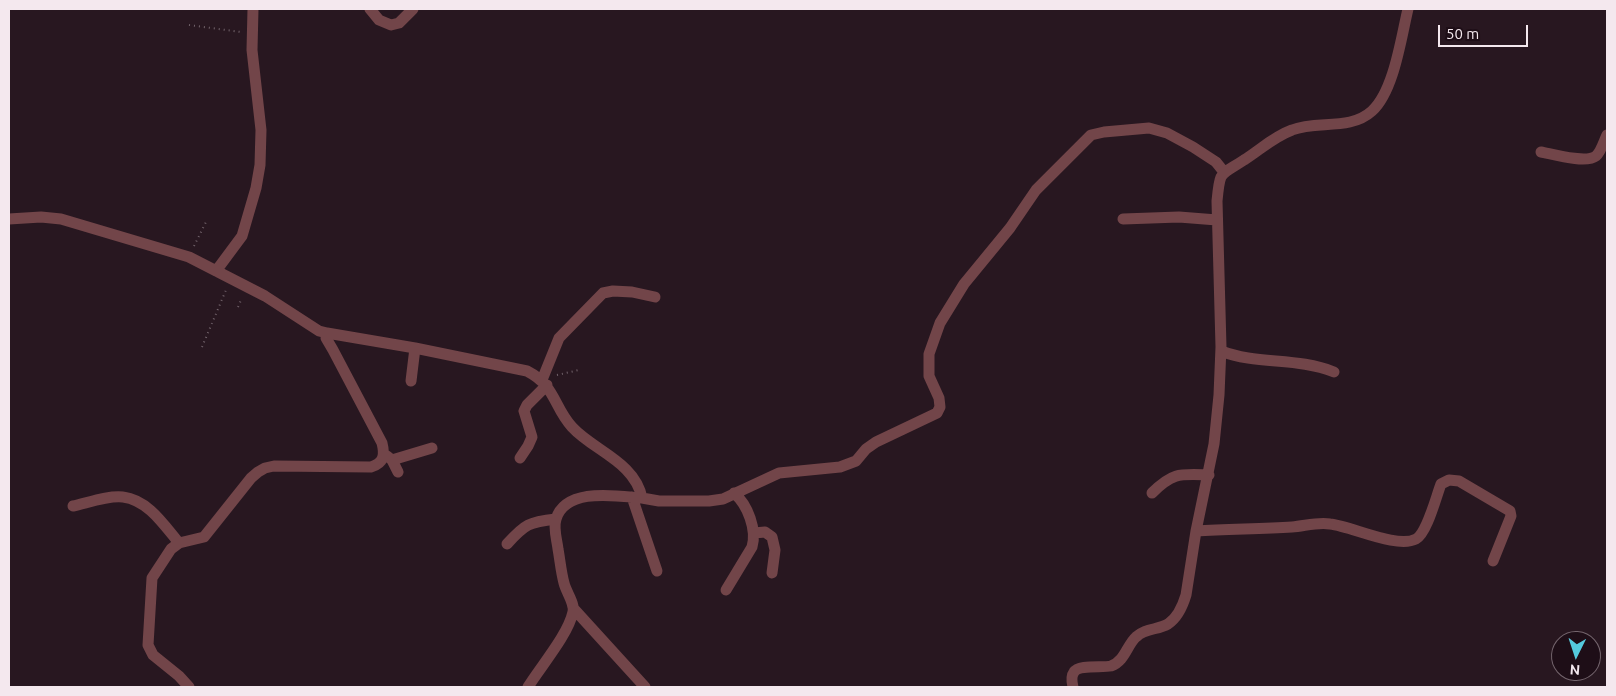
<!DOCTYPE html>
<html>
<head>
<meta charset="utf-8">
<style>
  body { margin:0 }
  #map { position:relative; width:1616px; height:696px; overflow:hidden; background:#281720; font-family:Ubuntu,sans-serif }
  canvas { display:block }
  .frame { position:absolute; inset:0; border:10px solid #f4e8ee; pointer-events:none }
  .north { position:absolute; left:1551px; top:631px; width:50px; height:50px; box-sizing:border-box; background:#1e0e17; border:1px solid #74656d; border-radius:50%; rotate:184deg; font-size:14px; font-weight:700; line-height:20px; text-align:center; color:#f4e8ee }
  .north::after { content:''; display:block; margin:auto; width:18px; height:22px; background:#54cadd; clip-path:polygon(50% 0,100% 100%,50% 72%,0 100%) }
  .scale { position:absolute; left:1438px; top:25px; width:90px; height:22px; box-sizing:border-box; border:2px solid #f4e8ee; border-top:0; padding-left:6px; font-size:15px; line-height:18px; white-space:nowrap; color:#f4e8ee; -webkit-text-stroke:4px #1e0e17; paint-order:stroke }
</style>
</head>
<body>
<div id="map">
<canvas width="1616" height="696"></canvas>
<div class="frame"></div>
<div class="north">N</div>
<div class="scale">50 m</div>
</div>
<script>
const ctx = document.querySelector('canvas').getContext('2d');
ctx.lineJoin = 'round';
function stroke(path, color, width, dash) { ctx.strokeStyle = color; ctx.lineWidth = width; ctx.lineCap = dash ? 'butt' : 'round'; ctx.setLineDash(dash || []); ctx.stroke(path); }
const path = new Path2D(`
  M189,25l52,7
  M194,246l12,-24
  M238,307l4,-9
  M202,347l24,-57
  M557,375l22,-5`);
const minor = new Path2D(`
  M370,9l9,11 12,5 8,-2 14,-14
  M1541,152c11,2 45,12 55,4 5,-4 8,-15 11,-21
  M9,219l32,-2 20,2 128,38 76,39 54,35 8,2 -1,5 7,12 49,93c3,12 2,20 -11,24l-97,-1 -9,2 -7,4 -7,6 -47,59 -25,6 -8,6 -19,29 -4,67 5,10 26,21 10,11
  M1123,219l56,-2 38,3
  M216,271l26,-35 14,-48 4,-23 1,-35 -9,-80 1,-41
  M327,333l88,15 112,23c29,15 26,35 45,56 22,24 63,35 70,71 -26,-2 -76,-11 -86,21 -3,9 1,21 2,30 2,11 3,23 6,34 2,9 11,20 9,29 -5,23 -32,54 -45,75
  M1221,351c36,14 76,6 113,21
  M542,380l17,-42 44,-45 10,-2 19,1 23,5
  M411,381l4,-33
  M387,456l5,4 6,12
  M520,458l8,-12 4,-9 -8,-26 3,-6 20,-20
  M392,460l40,-12
  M1152,493c21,-21 28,-19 57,-18
  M632,497l25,74
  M642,498l17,3h50l14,-2 56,-26 61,-6 16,-6 10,-12 10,-7 61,-29 3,-6 -1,-9 -10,-22v-22l11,-31 24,-39 46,-56 26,-38 55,-55 13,-3 45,-4 18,5 26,14 23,15 8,10
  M73,506c14,-3 36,-11 50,-9 25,3 41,28 56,46
  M1196,531c32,-2 64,-2 96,-4 13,-1 25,-5 38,-3 21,2 67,25 86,15 11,-6 20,-42 25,-55l8,-4 10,1 51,30 1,5 -18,45
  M754,533l11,-1 7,5 3,13 -3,23
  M507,544c18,-20 22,-22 49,-25
  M726,590l26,-43c5,-17 -4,-42 -18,-54
  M574,609l71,78
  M1073,687c-1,-4 -2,-11 1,-15 5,-8 28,-4 37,-6 14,-5 16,-21 25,-29 9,-9 22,-7 32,-13 9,-6 15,-19 18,-29l10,-64 18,-87 5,-49 2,-48 -4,-146c3,-32 3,-25 27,-41 16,-10 29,-23 48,-30 25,-10 58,1 80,-19 22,-20 29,-73 36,-102`);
stroke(path, '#72636b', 2, [1, 4]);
stroke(minor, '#724549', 11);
</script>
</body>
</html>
